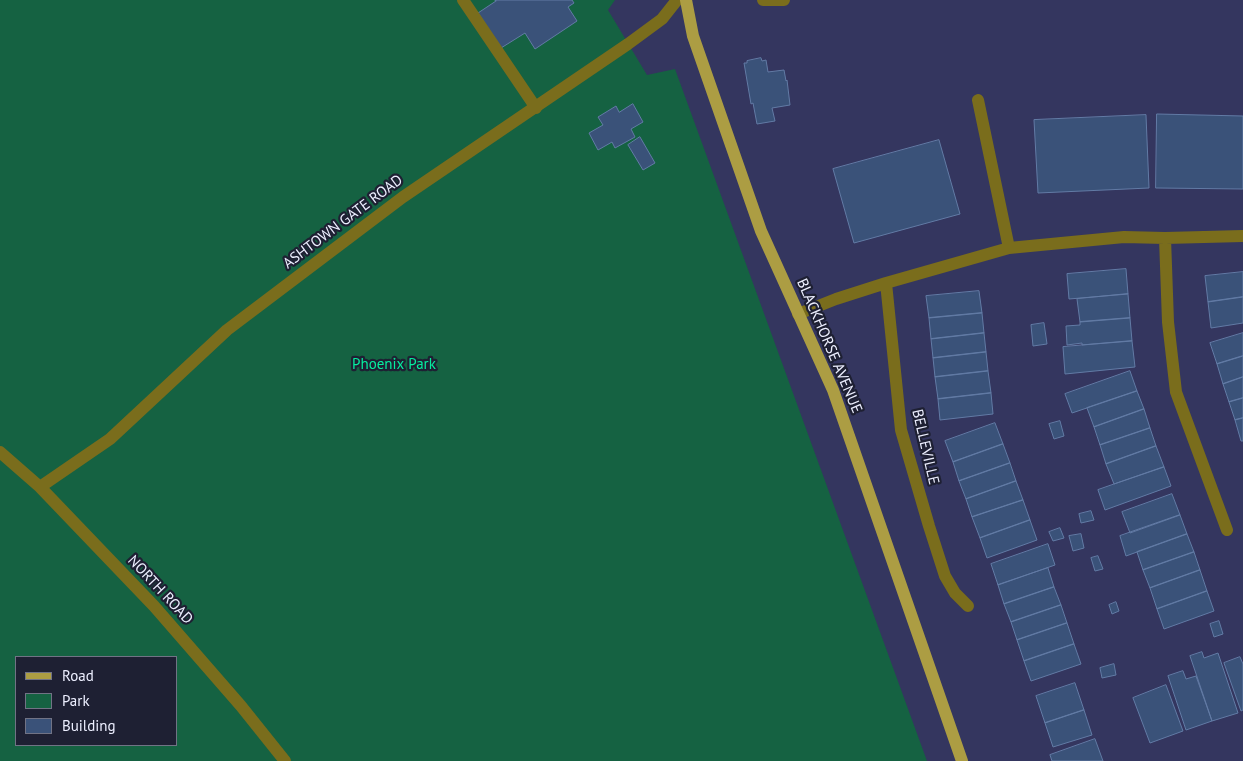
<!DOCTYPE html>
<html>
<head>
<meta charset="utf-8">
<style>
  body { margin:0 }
  #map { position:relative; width:1243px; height:761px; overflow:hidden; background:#34365f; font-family:"PT Sans",sans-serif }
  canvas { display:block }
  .legend { position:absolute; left:15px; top:656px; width:162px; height:90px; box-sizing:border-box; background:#1e2033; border:1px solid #717385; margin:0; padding:6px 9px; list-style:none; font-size:15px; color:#edefff }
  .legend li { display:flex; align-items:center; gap:10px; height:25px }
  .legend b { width:25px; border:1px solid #717385 }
</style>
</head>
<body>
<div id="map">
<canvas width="1243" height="761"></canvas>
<ul class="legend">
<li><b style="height:6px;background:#ac9d43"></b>Road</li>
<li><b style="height:14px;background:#156242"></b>Park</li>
<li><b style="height:14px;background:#3a5279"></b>Building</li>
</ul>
</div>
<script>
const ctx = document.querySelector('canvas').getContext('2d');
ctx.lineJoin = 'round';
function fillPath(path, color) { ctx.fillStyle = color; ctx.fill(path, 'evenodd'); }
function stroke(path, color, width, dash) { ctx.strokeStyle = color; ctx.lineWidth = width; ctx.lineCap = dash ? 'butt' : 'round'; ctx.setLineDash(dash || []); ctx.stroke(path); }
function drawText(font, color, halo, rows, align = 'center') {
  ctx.font = font + ' "PT Sans",sans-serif'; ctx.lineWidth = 4.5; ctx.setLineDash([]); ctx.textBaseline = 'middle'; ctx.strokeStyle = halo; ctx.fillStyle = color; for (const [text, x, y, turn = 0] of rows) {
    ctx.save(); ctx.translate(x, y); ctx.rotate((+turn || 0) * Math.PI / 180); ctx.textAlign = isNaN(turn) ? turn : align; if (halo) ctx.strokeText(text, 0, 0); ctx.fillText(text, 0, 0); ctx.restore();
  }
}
const green = new Path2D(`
  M0,0h615l-7,10 39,65 28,-6 252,692h-927zM16,657h160v88h-160z`);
const building = new Path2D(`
  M495,0h77l2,3 -6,4 9,14 -42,28 -10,-16 -24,15 -23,-35 18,-12z
  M761,58l1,3 4,-1 2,12 16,-2 2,11 1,-1 3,25 -18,3 3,13 -18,3 -4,-21 -2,1 -7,-41h3v-2z
  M633,104l10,18 -12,7 4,8 -20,11 -3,-6 -14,8 -9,-17 14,-8 -5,-8 18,-11 3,6z
  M1157,114l86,2v73l-87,-1z
  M1146,115l3,73 -111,5 -4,-73z
  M640,137l15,26 -12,7 -15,-25z
  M939,140l21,74 -106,29 -21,-74z
  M1126,269l2,25 -59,5 -2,-25z
  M1243,272v25l-35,5 -3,-26z
  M979,291l3,22 -53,5 -3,-22z
  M1128,294l2,24 -50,4 -3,-23z
  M1243,297v26l-32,5 -3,-26z
  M982,313l2,20 -53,6 -2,-21z
  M1130,318l2,23 -50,4v-2l-15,2 -1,-19 14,-1v-3z
  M1044,323l3,21 -14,2 -2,-21z
  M984,333l2,19 -53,6 -2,-19z
  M1243,333v23l-26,8 -7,-21z
  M1132,341l3,26 -70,7 -2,-27z
  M986,352l2,19 -53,6 -2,-19z
  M1243,356v21l-20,7 -6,-20z
  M988,371l3,22 -53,6 -3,-22z
  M1130,371l7,20 -65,22 -7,-19z
  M1243,377v21l-14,4 -6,-18z
  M1137,391l7,18 -50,18 -7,-19z
  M991,393l2,21 -53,6 -2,-21z
  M1243,398v20l-8,2 -6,-18z
  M1144,409l6,19 -50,17 -6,-18z
  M1243,418v23h-2l-6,-21z
  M1060,421l4,15 -10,3 -5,-15z
  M995,423l8,21 -50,18 -8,-21z
  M1150,428l6,18 -50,18 -6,-19z
  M1003,444l7,19 -51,18 -6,-19z
  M1156,446l8,21 -50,17 -8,-20z
  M1010,463l6,18 -50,18 -7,-18z
  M1164,467l7,19 -66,24 -7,-20z
  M1016,481l7,19 -51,17 -6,-18z
  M1172,494l8,21 -50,18 -8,-21z
  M1023,500l7,20 -50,18 -8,-21z
  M1091,511l3,9 -13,3 -2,-9z
  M1180,515l7,19 -61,22 -6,-20z
  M1030,520l7,20 -50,18 -7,-20z
  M1060,528l4,10 -11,3 -4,-9z
  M1081,534l3,14 -11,3 -4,-15z
  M1187,534l7,18 -51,18 -6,-18z
  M1048,544l7,21 -57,20 -7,-21z
  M1194,552l6,18 -50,18 -7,-18z
  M1098,556l5,13 -8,2 -4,-13z
  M1048,568l6,19 -50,17 -6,-19z
  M1200,570l7,21 -50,18 -7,-21z
  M1054,587l7,18 -50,17 -7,-18z
  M1207,591l7,20 -50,18 -7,-20z
  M1116,602l3,9 -7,3 -3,-9z
  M1061,605l6,18 -50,17 -6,-18z
  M1219,621l4,13 -9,3 -4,-13z
  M1067,623l7,21 -50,17 -7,-21z
  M1074,644l7,20 -50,17 -7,-20z
  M1202,652l2,6 14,-5 20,60 -26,8 -22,-65z
  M1240,657l3,7v46l-2,1 -17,-48z
  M1114,664l2,11 -14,3 -2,-10z
  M1183,671l3,8 10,-3 16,45 -26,9 -18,-54z
  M1075,683l9,27 -39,13 -9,-27z
  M1166,685l17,46 -33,12 -17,-45z
  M1084,710l8,25 -39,12 -8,-24z
  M1095,739l8,22h-51l-2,-6z`);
const minor = new Path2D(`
  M463,0l73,108
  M763,0h21
  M978,100l31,148
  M1165,238l3,84 8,70 51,138
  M886,283l15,147 28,96 16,50 10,17 13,13
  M798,314l38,-15 50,-16 123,-35 115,-11 41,1 78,-2
  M0,452l40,35 114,119 87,100 44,55
  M40,487l70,-48 117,-109 176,-133 225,-153 34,-25 15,-19`);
const major = new Path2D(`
  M686,0l7,36 68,195 72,159 129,371`);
const streetNames = [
  ["ASHTOWN GATE ROAD",343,222,-37],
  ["BLACKHORSE AVENUE",829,346,67],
  ["BELLEVILLE",925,447,77],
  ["NORTH ROAD",160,590,47]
];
const parkNames = [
  ["Phoenix Park",394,365]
];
fillPath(green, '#156242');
fillPath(building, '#3a5279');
stroke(building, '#627ba5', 1);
stroke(minor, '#7a6d1c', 12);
stroke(major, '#ac9d43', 12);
drawText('15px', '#edefff', '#1e2033', streetNames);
drawText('15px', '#05ee9e', '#1e2033', parkNames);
</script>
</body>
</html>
